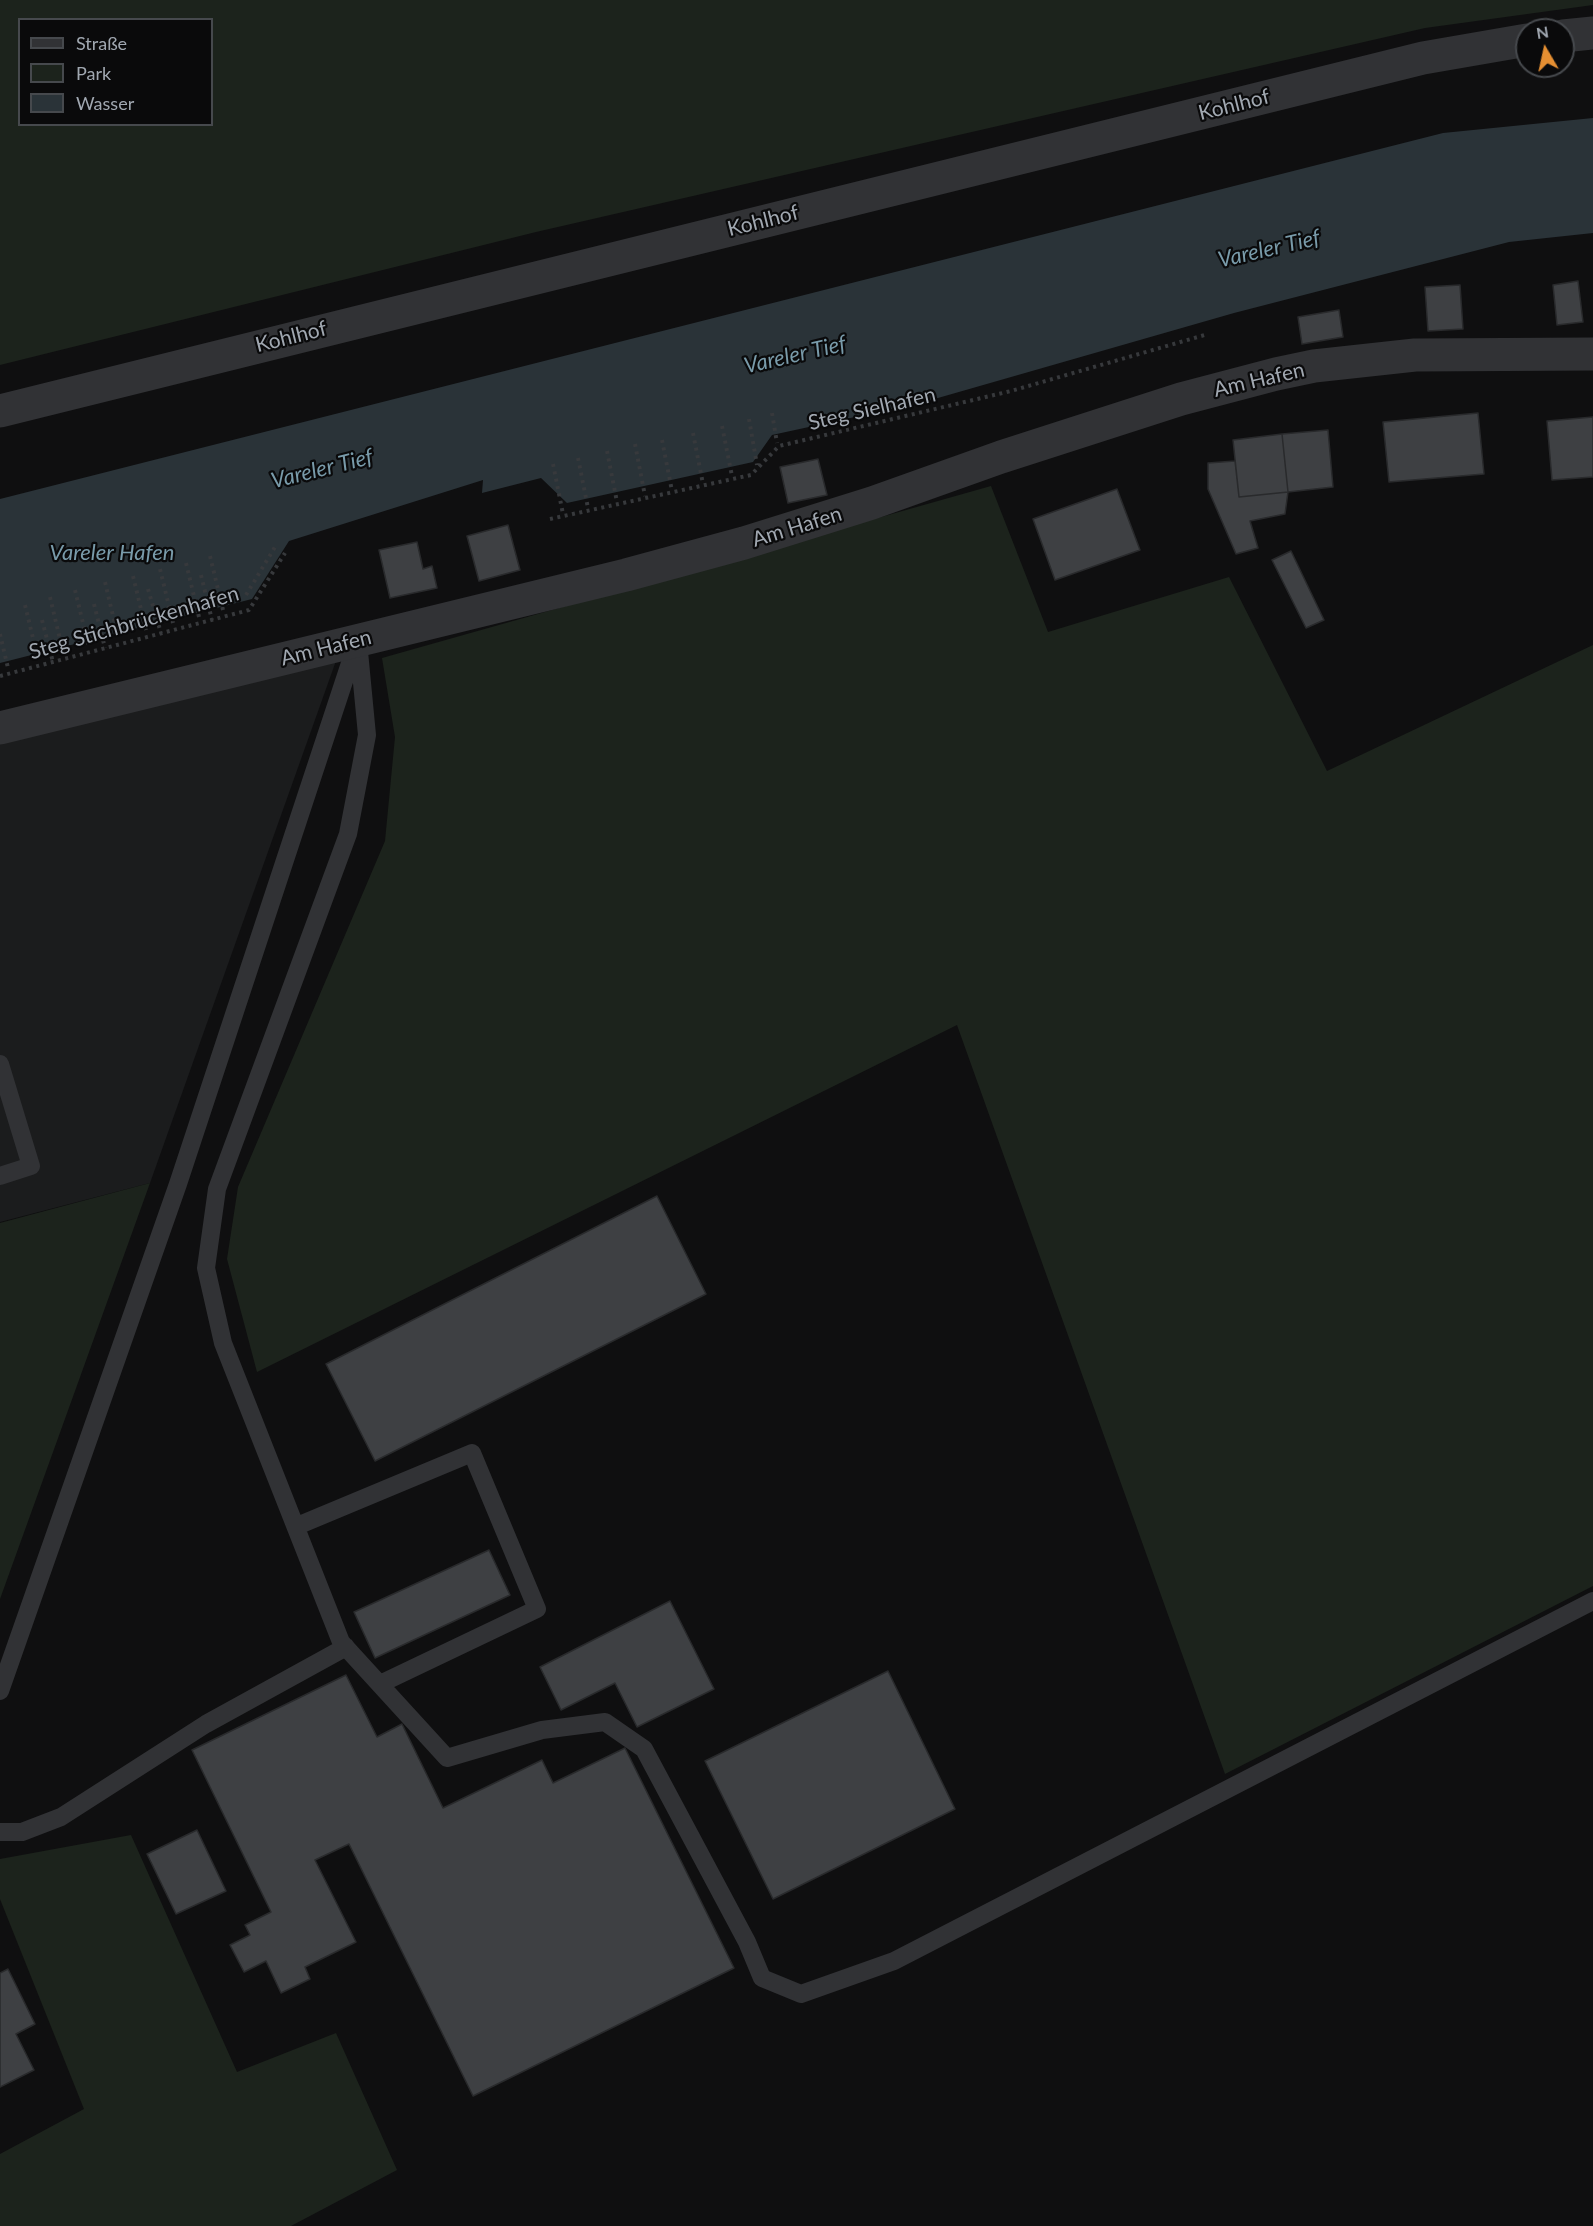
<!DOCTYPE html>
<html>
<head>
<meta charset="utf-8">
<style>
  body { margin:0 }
  #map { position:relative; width:1593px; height:2226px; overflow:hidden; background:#0f0f10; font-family:Lato,sans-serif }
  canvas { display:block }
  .legend { position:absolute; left:18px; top:18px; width:195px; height:108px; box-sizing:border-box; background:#0a0a0b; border:2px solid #46494d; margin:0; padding:8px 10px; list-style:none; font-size:18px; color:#a1a8b1 }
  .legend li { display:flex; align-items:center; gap:12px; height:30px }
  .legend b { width:30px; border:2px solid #46494d }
  .north { position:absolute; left:1515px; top:18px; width:60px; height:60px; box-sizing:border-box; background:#0a0a0b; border:2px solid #46494d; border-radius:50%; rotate:351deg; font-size:16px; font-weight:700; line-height:24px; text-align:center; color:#a1a8b1 }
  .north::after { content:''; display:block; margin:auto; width:21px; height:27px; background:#e58f32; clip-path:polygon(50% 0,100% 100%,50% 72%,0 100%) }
</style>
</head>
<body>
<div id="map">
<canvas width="1593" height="2226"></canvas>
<ul class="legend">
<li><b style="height:8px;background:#313235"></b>Straße</li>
<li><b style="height:16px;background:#1c231c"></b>Park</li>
<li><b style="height:16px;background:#2a3338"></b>Wasser</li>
</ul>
<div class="north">N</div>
</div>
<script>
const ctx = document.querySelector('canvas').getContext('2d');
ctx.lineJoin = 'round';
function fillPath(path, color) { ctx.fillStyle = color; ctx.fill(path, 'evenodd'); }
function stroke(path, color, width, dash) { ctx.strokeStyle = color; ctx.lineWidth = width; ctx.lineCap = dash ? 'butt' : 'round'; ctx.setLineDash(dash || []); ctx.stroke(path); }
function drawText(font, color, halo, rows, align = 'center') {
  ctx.font = font + ' Lato,sans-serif'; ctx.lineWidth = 4.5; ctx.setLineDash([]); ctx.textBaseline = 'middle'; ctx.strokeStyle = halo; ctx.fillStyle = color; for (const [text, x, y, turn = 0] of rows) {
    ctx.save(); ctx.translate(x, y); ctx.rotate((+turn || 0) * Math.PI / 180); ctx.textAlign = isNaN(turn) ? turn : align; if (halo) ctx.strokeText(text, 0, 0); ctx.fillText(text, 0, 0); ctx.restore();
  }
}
const built = new Path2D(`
  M337,658l-187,525 -150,39v-482z`);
const green = new Path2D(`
  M0,0h1593v5l-168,23 -889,204 -536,133zM20,20h192v104h-192z
  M991,486l57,146 181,-55 98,194 266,-126v941l-368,188 -268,-749 -700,347 -30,-113 11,-72 147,-346 10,-104 -13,-79z
  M150,1183l-150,416v-376z
  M131,1835l106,237 99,-39 61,137 -106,56h-291v-72l84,-45 -84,-210v-40z`);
const water = new Path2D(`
  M1593,118v115l-84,9 -275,71 -310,89 -152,33 -19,27 -186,41 -26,-25 -59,15 1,-13 -194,61 -37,58 -252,64v-164l1443,-366z`);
const building = new Path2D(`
  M1578,281l5,41 -26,3 -4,-40z
  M1460,285l3,44 -35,2 -3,-44z
  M1339,310l4,27 -41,7 -4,-27z
  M1478,413l6,61 -95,8 -6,-60z
  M1593,417v60l-41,3 -5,-59z
  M1328,430l5,57 -45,5 -6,-58z
  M1282,434l6,58 -49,5 -6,-57z
  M818,459l9,36 -39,8 -8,-36z
  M1235,461l4,36 49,-5 -3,22 -35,7 8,27 -22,6 -28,-65v-26z
  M1117,489l23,61 -85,30 -22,-61z
  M508,525l12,45 -41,11 -12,-45z
  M417,542l6,27 9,-3 5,22 -47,10 -11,-48z
  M1291,551l33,69 -18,8 -34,-68z
  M657,1196l49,98 -331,167 -49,-97z
  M489,1550l21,45 -135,63 -21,-46z
  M670,1601l44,88 -77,38 -22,-44 -54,27 -21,-43z
  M888,1671l67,138 -182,90 -68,-138z
  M346,1675l31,62 25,-13 41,84 99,-48 11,23 72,-35 109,220 -261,128 -124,-252 -34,16 41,82 -51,25 5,12 -29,14 -15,-32 -22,11 -14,-27 20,-10 -5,-10 26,-13 -79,-162z
  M197,1830l29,61 -50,23 -29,-60z
  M8,1969l27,55 -19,10 18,36 -34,17v-114z`);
const path = new Path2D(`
  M772,413l5,30
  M749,419l8,46
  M722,426l10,50
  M693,433l10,51
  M662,440l10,51
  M635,444l10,52
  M607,451l10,51
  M578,458l10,50
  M553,464l10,50
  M550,519l201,-44 28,-29 232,-55 197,-57
  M210,556l13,54
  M186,563l13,54
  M160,569l13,54
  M201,575l11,45
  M133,576l13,54
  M105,582l13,55
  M148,589l13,44
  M75,590l13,54
  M246,595l29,-48
  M50,597l13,55
  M94,604l11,44
  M25,605l13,54
  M42,620l11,42
  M0,634l8,34
  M0,676l249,-66 36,-57`);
const lane = new Path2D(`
  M358,641l9,94 -19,99 -131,355 -11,79 17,75 118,299 106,116 95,-28 63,-8 39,27 103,193 15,36 39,16 93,-33 699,-360
  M0,1064l31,102 -31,10
  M297,1526l175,-73 65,156 -155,74
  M0,1691l178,-507 177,-536
  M0,1832h22l39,-15 145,-93 140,-77`);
const street = new Path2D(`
  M1563,36l30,-3
  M0,411l1423,-353 104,-18
  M0,728l626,-153 118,-32 128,-40 129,-46 180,-58 95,-25 38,-8 101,-11 178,-1`);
const streetNames = [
  ["Kohlhof",1234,105,-14],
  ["Kohlhof",763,221,-14],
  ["Kohlhof",291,337,-14],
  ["Am Hafen",1259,380,-13],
  ["Steg Sielhafen",872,409,-13],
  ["Am Hafen",797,527,-17],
  ["Steg Stichbrückenhafen",134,623,-16],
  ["Am Hafen",326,648,-14]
];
const waterNames = [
  ["Vareler Tief",1269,249,-13],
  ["Vareler Tief",795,355,-13],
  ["Vareler Tief",322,469,-14],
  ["Vareler Hafen",112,553]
];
fillPath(built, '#1b1c1d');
fillPath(green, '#1c231c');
fillPath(water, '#2a3338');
fillPath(building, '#3e4043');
stroke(building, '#292a2c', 1.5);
stroke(path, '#37393c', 4, [3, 4.5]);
stroke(lane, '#313235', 18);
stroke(street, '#313235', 33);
drawText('21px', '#a1a8b1', '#0a0a0b', streetNames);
drawText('italic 22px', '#799baa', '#0a0a0b', waterNames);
</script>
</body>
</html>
